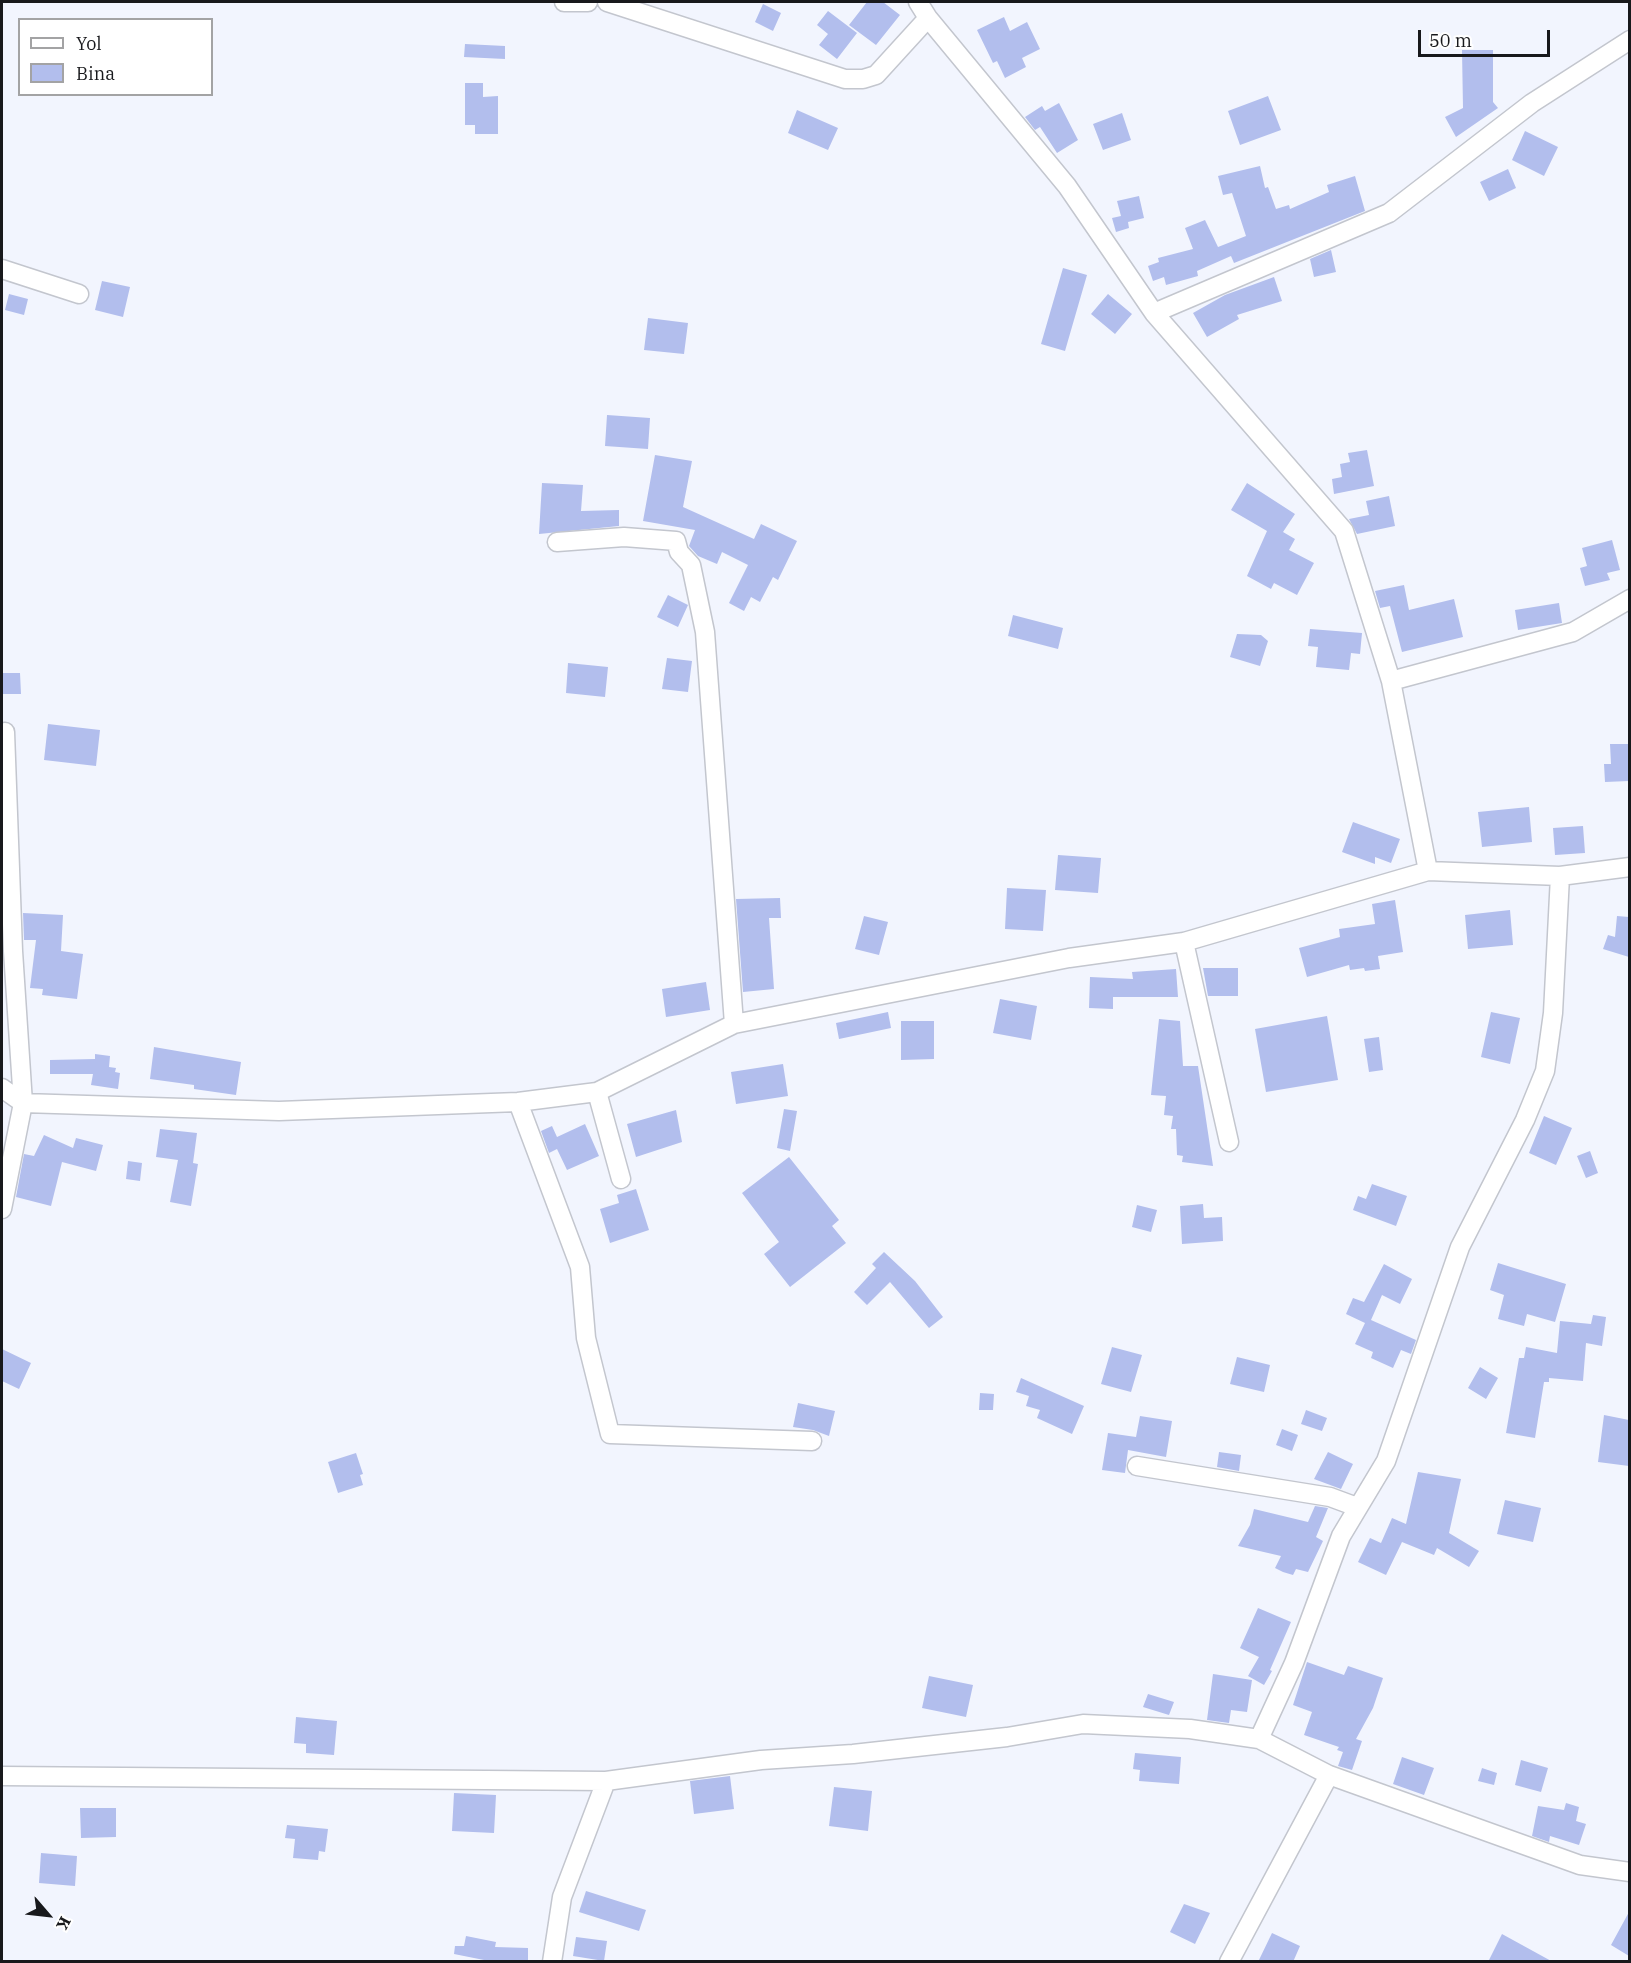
<!DOCTYPE html>
<html>
<head>
<meta charset="utf-8">
<style>
  body { margin:0 }
  #map { position:relative; width:1631px; height:1963px; overflow:hidden; background:#f2f5fe; font-family:"IBM Plex Serif",serif }
  canvas { display:block }
  .frame { position:absolute; inset:0; border:3px solid #18191c; pointer-events:none }
  .legend { position:absolute; left:18px; top:18px; width:195px; height:78px; box-sizing:border-box; background:#fff; border:2px solid #a3a3a4; margin:0; padding:8px 10px; list-style:none; font-size:18px; color:#18191c }
  .legend li { display:flex; align-items:center; gap:12px; height:30px }
  .legend b { width:30px; border:2px solid #a3a3a4 }
  .north { position:absolute; left:18px; top:1885px; width:60px; height:60px; -webkit-text-stroke:4px #fff; paint-order:stroke; rotate:118deg; font-size:16px; font-weight:700; line-height:24px; text-align:center; color:#18191c }
  .north::after { content:''; display:block; margin:auto; width:21px; height:27px; background:#18191c; clip-path:polygon(50% 0,100% 100%,50% 72%,0 100%) }
  .scale { position:absolute; left:1418px; top:30px; width:132px; height:27px; box-sizing:border-box; border:3px solid #18191c; border-top:0; padding-left:8px; font-size:18px; line-height:21px; white-space:nowrap; color:#18191c; -webkit-text-stroke:4px #fff; paint-order:stroke }
</style>
</head>
<body>
<div id="map">
<canvas width="1631" height="1963"></canvas>
<div class="frame"></div>
<ul class="legend">
<li><b style="height:8px;background:#fff"></b>Yol</li>
<li><b style="height:16px;background:#b2beed"></b>Bina</li>
</ul>
<div class="north">K</div>
<div class="scale">50 m</div>
</div>
<script>
const ctx = document.querySelector('canvas').getContext('2d');
ctx.lineJoin = 'round';
function fillPath(path, color) { ctx.fillStyle = color; ctx.fill(path, 'evenodd'); }
function stroke(path, color, width, dash) { ctx.strokeStyle = color; ctx.lineWidth = width; ctx.lineCap = dash ? 'butt' : 'round'; ctx.setLineDash(dash || []); ctx.stroke(path); }
const building = new Path2D(`
  M867,2h16l17,13 -24,30 -27,-20z
  M763,4l18,9 -8,18 -18,-9z
  M828,11l29,22 -20,26 -18,-14 9,-11 -11,-9z
  M1004,17l6,14 17,-9 13,27 -18,9 4,9 -21,11 -8,-17 -4,2 -16,-33z
  M465,44l40,2v13l-41,-2z
  M1462,50h31v52l5,6 -42,29 -11,-20 18,-9z
  M465,83h18v14l15,-1v38h-23v-9h-10z
  M1268,96l13,34 -41,15 -12,-34z
  M1059,103l19,37 -21,13 -17,-26 -5,3 -10,-13 17,-11 3,5z
  M797,110l41,18 -10,22 -40,-17z
  M1122,113l9,27 -28,10 -10,-26z
  M1525,131l33,16 -14,29 -32,-16z
  M1260,166l5,22 3,-1 8,22 13,-4 1,4 39,-17 -2,-7 28,-9 10,35 -131,52 -3,-7 -34,15 1,5 -32,9 -2,-8 -11,4 -5,-15 11,-4 -1,-4 35,-9 -8,-21 20,-8 13,27 28,-11 -14,-43 -9,2 -5,-19z
  M1508,169l8,19 -27,13 -9,-19z
  M1139,196l5,22 -16,4 1,6 -13,4 -4,-14 9,-2 -4,-15z
  M1331,250l5,22 -22,5 -4,-18z
  M1063,268l24,7 -22,76 -24,-7z
  M1274,277l8,24 -45,14 2,4 -32,18 -14,-24 32,-18z
  M102,281l28,6 -7,30 -28,-7z
  M9,294l19,5 -4,16 -19,-5z
  M1108,294l24,20 -17,20 -24,-20z
  M648,318l40,5 -4,31 -40,-4z
  M607,415l43,3 -2,31 -43,-3z
  M1367,450l7,36 -40,8 -2,-15 10,-2 -2,-13 10,-2 -2,-9z
  M655,455l37,6 -9,46 71,32 7,-15 36,17 -19,39 -5,-3 -13,25 -9,-5 -7,14 -15,-8 19,-38 -26,-13 -5,12 -19,-8 -9,-10 6,-16 -52,-9z
  M542,483l41,2 -2,26 38,-1v16l-80,8z
  M1247,483l48,31 -12,18 12,7 -6,11 25,13 -17,32 -23,-12 -3,6 -24,-13 20,-45 -36,-21z
  M1389,496l6,30 -38,8 -8,-15 20,-4 -3,-14z
  M1612,540l8,30 -13,3 3,7 -25,6 -5,-18 7,-2 -5,-18z
  M1404,585l5,25 45,-11 9,38 -61,15 -12,-46 -10,2 -5,-17z
  M668,595l20,10 -10,22 -21,-10z
  M1559,603l3,20 -44,7 -3,-20z
  M1013,615l50,13 -5,21 -50,-13z
  M1310,629l52,4 -2,21 -9,-1 -2,17 -33,-3 2,-20 -10,-1z
  M1237,634l24,1 7,6 -8,25 -30,-9z
  M667,658l25,3 -4,31 -26,-3z
  M568,663l40,4 -3,30 -39,-4z
  M2,673h18l1,21h-19z
  M48,724l52,6 -4,36 -52,-6z
  M1610,744h19v37l-24,1 -1,-18h7z
  M1529,807l3,35 -50,5 -4,-35z
  M1353,822l47,17 -9,24 -16,-6v7l-33,-12z
  M1583,826l2,27 -30,2 -2,-27z
  M1058,855l43,3 -3,35 -43,-3z
  M1007,888l39,2 -3,41 -38,-2z
  M780,898l1,20h-12l5,71 -31,3 -7,-93z
  M1395,900l8,52 -25,4 2,13 -15,2 -1,-3 -14,2 -1,-5 -42,12 -8,-29 41,-11 -1,-8 36,-5 -3,-20z
  M1510,910l3,35 -45,4 -3,-34z
  M23,913l40,2 -2,36 22,3 -6,45 -35,-4 1,-6 -13,-1 6,-48h-12z
  M864,916l24,6 -9,33 -24,-6z
  M1617,916l12,1v40l-26,-8 5,-14 7,2z
  M1203,968h35v28h-30z
  M1176,969l2,28h-65v12l-24,-1 1,-31 43,2 -1,-7z
  M706,982l4,28 -44,7 -4,-28z
  M1000,999l37,7 -6,34 -38,-7z
  M888,1012l3,16 -52,11 -3,-16z
  M1491,1012l29,6 -10,46 -29,-7z
  M1327,1016l11,64 -72,12 -11,-63z
  M1159,1019l21,2 3,45h15l15,100 -31,-4 1,-6 -6,-1 -1,-26h-5l2,-13 -9,-1 2,-19 -15,-1z
  M901,1021h33v38l-33,1z
  M1379,1037l4,33 -14,2 -5,-33z
  M154,1047l87,15 -5,33 -42,-6v-4l-44,-6z
  M95,1054l15,2 -1,11 7,1 -1,4 5,1 -2,16 -27,-4 2,-11h-43v-14l45,-1z
  M783,1064l5,32 -52,8 -5,-32z
  M784,1109l13,2 -7,40 -13,-3z
  M676,1110l6,32 -46,15 -9,-33z
  M1544,1116l28,12 -16,37 -27,-12z
  M585,1124l14,32 -32,14 -10,-21 -8,4 -8,-22 11,-5 5,11z
  M160,1129l37,4 -4,30 5,1 -7,42 -21,-4 8,-42 -22,-3z
  M44,1135l29,13 3,-10 27,7 -7,26 -34,-9 -11,44 -35,-9 8,-43 10,2z
  M1590,1151l8,22 -12,5 -9,-22z
  M789,1157l50,63 -7,6 14,17 -56,44 -26,-33 15,-12 -37,-49z
  M128,1161l14,2 -2,18 -14,-2z
  M1372,1184l35,12 -11,30 -43,-16 5,-14 8,3z
  M636,1189l13,41 -39,13 -10,-34 19,-6 -2,-8z
  M1203,1204l1,14 18,-1 1,24 -41,3 -2,-38z
  M1137,1205l20,5 -6,22 -19,-5z
  M884,1252l31,29 28,36 -14,11 -39,-46 -23,23 -13,-13 22,-24 -4,-4z
  M1498,1263l68,21 -11,38 -28,-8 -3,12 -26,-7 6,-24 -14,-5z
  M1384,1264l28,15 -12,25 -18,-9 -11,25 45,20 -5,14 -10,-4 -8,18 -22,-10 2,-6 -18,-8 10,-21 -19,-9 7,-16 11,4z
  M1593,1315l13,2 -4,29 -16,-3 -3,38 -34,-3v4h-5l-9,56 -29,-5 13,-75h5l2,-11 31,6 3,-32 31,3z
  M1112,1347l30,8 -11,37 -30,-8z
  M2,1349l29,14 -12,26 -17,-8z
  M1237,1357l33,8 -6,27 -34,-8z
  M1480,1367l18,11 -12,21 -18,-11z
  M1021,1378l63,28 -12,28 -35,-16 3,-8 -14,-4 3,-10 -13,-4z
  M980,1393l14,1 -1,16h-14z
  M798,1403l37,8 -6,25 -16,-6 -20,-3z
  M1306,1410l21,8 -5,13 -21,-7z
  M1604,1415l25,5v46l-31,-4z
  M1140,1416l32,5 -6,36 -38,-7 -3,23 -23,-3 6,-37 28,4z
  M1282,1429l16,6 -6,16 -16,-6z
  M1219,1452l22,3 -2,16 -22,-4z
  M1328,1452l25,12 -12,25 -27,-10z
  M356,1453l7,21 -3,1 3,10 -25,8 -10,-31z
  M1418,1472l43,7 -12,54 30,18 -10,16 -32,-19 -3,7 -32,-13 -16,33 -28,-13 12,-24 11,5 11,-25 14,6z
  M1505,1500l36,8 -8,34 -36,-8z
  M1315,1506l13,2 -12,29 7,4 -15,31 -12,-3 -3,6 -10,-3 -8,-4 6,-12 -43,-10 12,-21 4,-16 54,13z
  M1258,1608l33,14 -21,48 2,1 -8,14 -16,-9 11,-19 -19,-9z
  M1307,1662l37,13 4,-9 35,12 -10,30 -17,31 6,2 -10,29 -14,-4 5,-14 -6,-2 2,-3 -35,-12 8,-23 -19,-7z
  M1213,1674l39,6 -5,32 -16,-2 -2,13 -22,-3z
  M929,1676l44,9 -7,32 -44,-9z
  M1148,1694l26,8 -5,13 -26,-8z
  M296,1717l41,4 -3,34 -28,-2v-9l-12,-1z
  M1135,1753l46,4 -2,27 -40,-3 1,-11 -7,-1z
  M1402,1757l32,11 -10,27 -31,-11z
  M1521,1760l27,8 -7,24 -26,-7z
  M1482,1768l15,5 -3,12 -16,-4z
  M730,1776l4,33 -40,5 -4,-33z
  M834,1787l38,4 -4,40 -39,-5z
  M454,1793l42,2 -2,38 -42,-2z
  M1566,1803l13,4 -3,14 10,3 -7,21 -29,-9 -1,6 -17,-6 6,-30 26,4z
  M80,1808h36v29l-35,1z
  M287,1825l41,4 -3,23 -6,-1 -1,9 -25,-2 2,-19 -10,-1z
  M41,1853l36,3 -2,30 -36,-3z
  M586,1891l60,19 -7,21 -60,-19z
  M1184,1904l26,9 -15,31 -25,-12z
  M1629,1912v44l-18,-11z
  M1272,1933l28,13 -7,16h-35z
  M1502,1934l51,28h-65z
  M466,1936l30,6 -1,5 33,1v14h-34l-40,-8 1,-8h9z
  M576,1937l31,4 -3,20 -31,-5z`);
const street = new Path2D(`
  M564,2h24
  M607,2l238,77h18l13,-4 52,-57
  M918,2l10,16 139,168 87,127 190,218 47,150 37,190
  M2,269l77,25
  M1154,313l235,-100 143,-110 98,-63
  M557,542l67,-5 52,4 3,11 12,13 14,67 29,392
  M1391,681l182,-49 57,-33
  M1184,942l45,200
  M2,1088l21,15 256,8 239,-9 79,-10 137,-68 335,-66 115,-16 244,-71 132,5 70,-9
  M597,1092l24,87
  M518,1102l62,165 6,71 24,96 202,7
  M2,1209l21,-106 -10,-152 -8,-219
  M1137,1466l193,31 27,10
  M1259,1739l35,-76 47,-127 45,-75 74,-214 65,-127 20,-49 8,-58 7,-137
  M2,1776l604,5 155,-21 92,-6 154,-17 76,-13 107,5 69,10 70,36 251,90 50,7
  M552,1962l10,-65 44,-116
  M1229,1962l100,-187`);
fillPath(building, '#b2beed');
stroke(street, '#c3c6ce', 21);
stroke(street, '#fff', 18);
</script>
</body>
</html>
